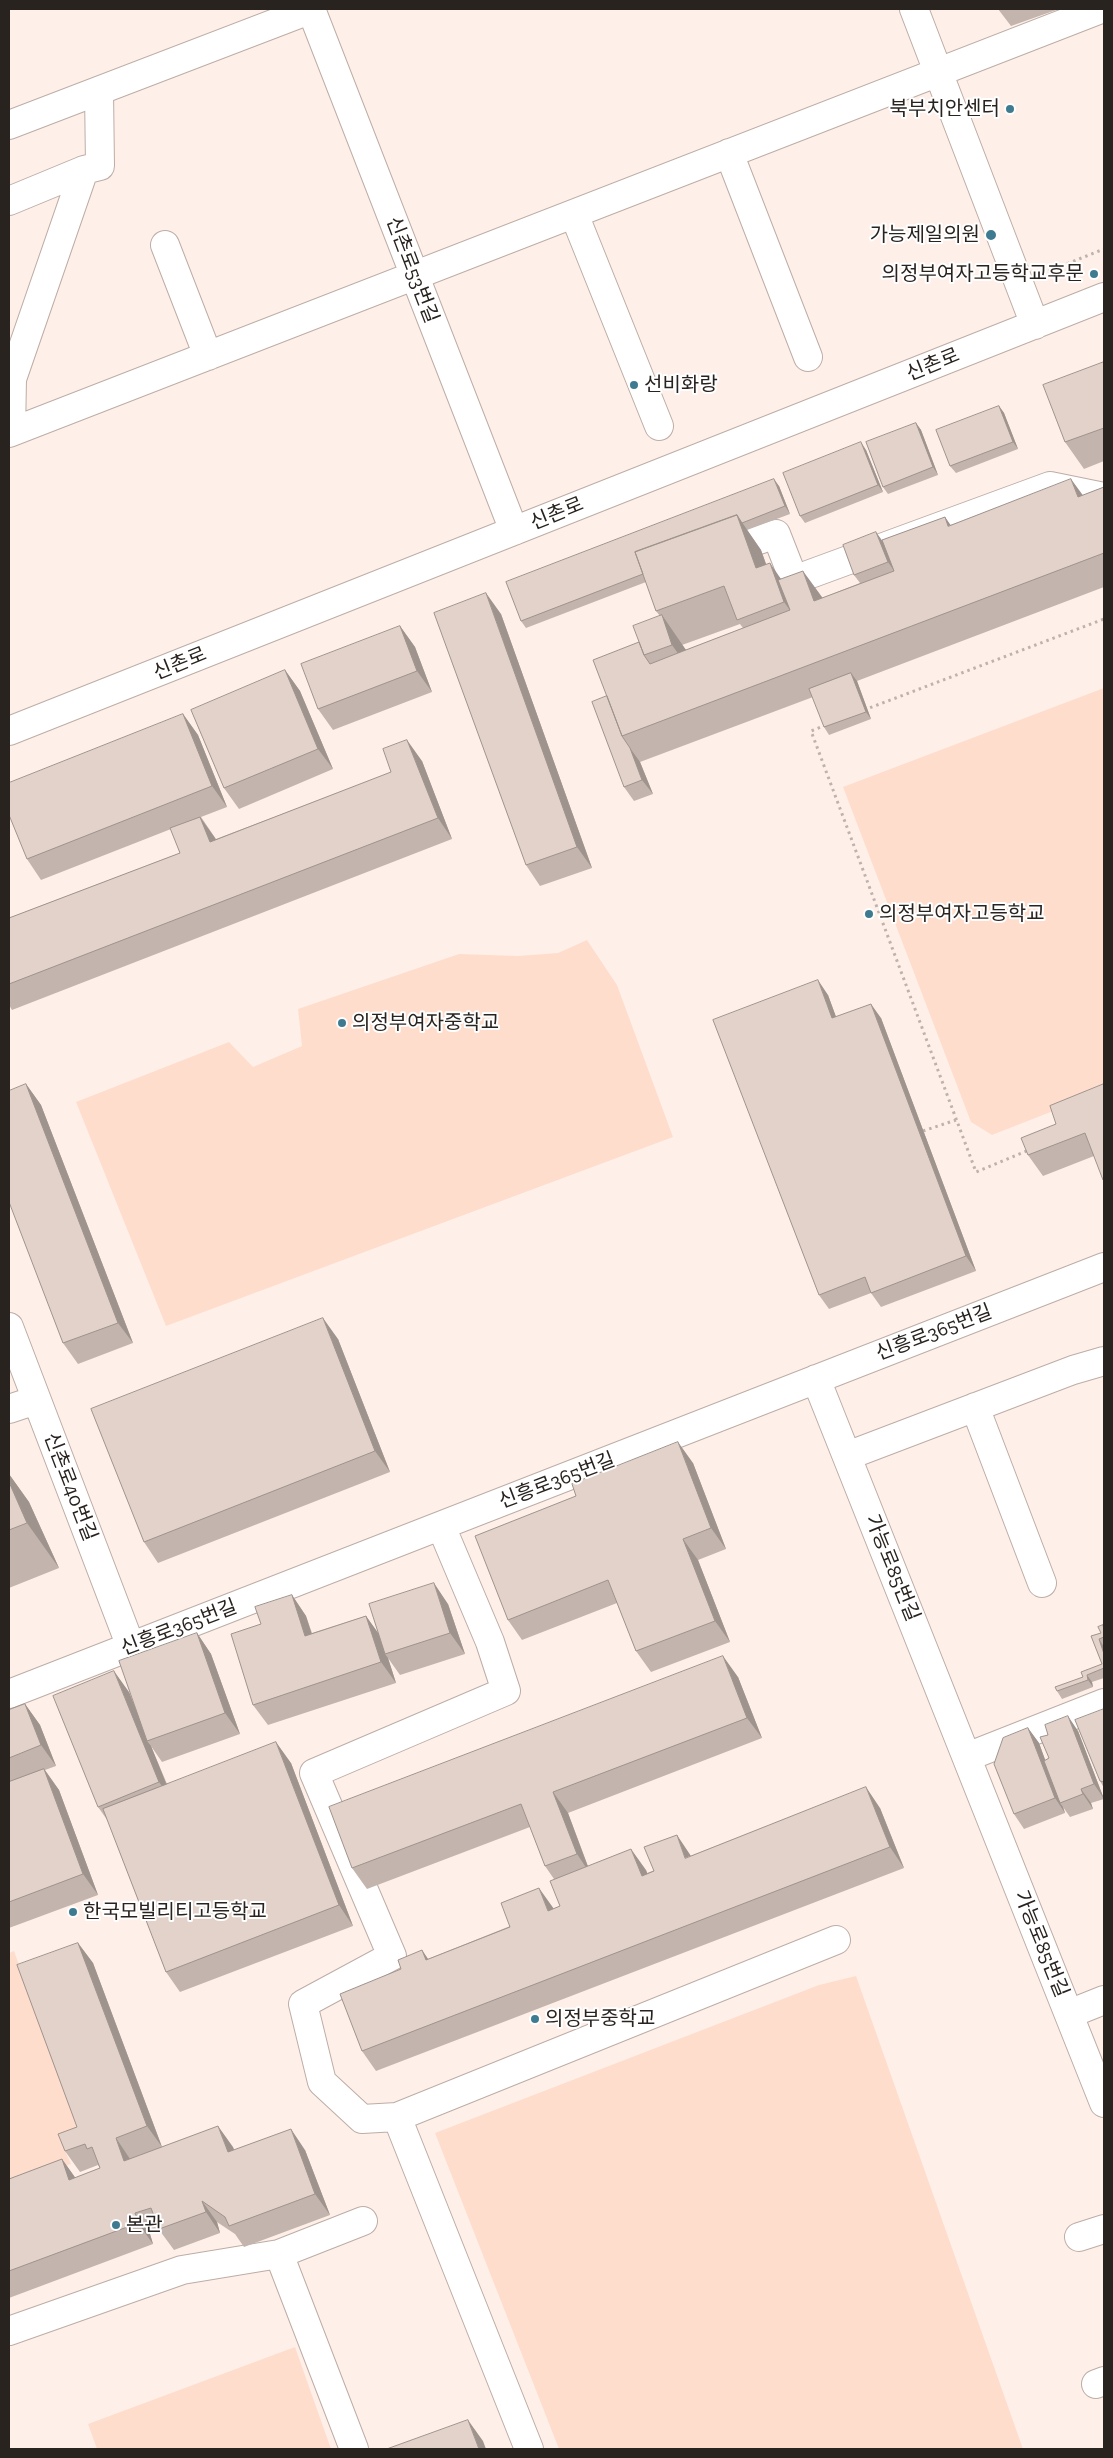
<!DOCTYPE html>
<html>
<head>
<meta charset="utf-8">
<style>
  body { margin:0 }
  #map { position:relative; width:1113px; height:2458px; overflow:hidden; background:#fef0e9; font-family:"Zilla Slab",serif }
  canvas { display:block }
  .frame { position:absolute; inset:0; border:10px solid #292320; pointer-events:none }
</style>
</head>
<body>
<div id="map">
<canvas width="1113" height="2458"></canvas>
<div class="frame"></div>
</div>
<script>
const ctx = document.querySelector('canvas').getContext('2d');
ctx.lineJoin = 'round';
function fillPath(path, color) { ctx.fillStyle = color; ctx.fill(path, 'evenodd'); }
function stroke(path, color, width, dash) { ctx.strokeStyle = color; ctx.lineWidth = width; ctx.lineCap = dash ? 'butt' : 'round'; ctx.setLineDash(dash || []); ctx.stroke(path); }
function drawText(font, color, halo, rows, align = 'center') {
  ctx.font = font + ' "Zilla Slab","Noto Sans KR",serif'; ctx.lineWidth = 4; ctx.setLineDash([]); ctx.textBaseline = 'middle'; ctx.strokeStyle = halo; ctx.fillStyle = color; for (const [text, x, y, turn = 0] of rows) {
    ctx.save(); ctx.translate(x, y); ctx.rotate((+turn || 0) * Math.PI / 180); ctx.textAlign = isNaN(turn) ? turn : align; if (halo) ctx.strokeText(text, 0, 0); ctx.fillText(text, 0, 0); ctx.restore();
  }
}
const green = new Path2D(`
  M1104,688v403l-112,44 -21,-13 -128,-335z
  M587,940l30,45 56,152 -507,189 -90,-224 153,-60 24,25 49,-21 -4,-37 161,-55 59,2 40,-3z
  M14,1951l72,195 -20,7 5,11 -62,23v-234z
  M856,1976l167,473h-464l-124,-316 384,-148z
  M295,2347l36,102h-234l-9,-25z`);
const path = new Path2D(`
  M1049,271l55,-22
  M864,710l240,-91
  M826,725l-15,6 165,441 53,-22
  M923,1131l33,-11`);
const minor = new Path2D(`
  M311,9l203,522
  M914,9l121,316
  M9,125l303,-116
  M729,153l79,204
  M9,201l75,-31
  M574,214l85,212
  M165,245l43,111
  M11,432l1,-53 72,-209 16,-4 -1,-75
  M9,433l1092,-424
  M721,553l55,-19 18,46 256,-94 54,11
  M9,731l1095,-434
  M9,1327l122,320
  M816,1379l288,724
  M975,1407l67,176
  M9,1409l27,-9
  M847,1456l226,-86 31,-9
  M441,1526l49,116 16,49 -192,82 78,183 -89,48 19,78 40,37 35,-2 439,-177
  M9,1694l1095,-427
  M967,1757l137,-54
  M1069,2014l35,-14
  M397,2117l132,332
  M1079,2237l25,-8
  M279,2254l75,195
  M9,2331l173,-61 97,-16 84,-33
  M1096,2384l8,-3`);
const wall = new Path2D(`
  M998,9h61l-48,17z
  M1104,362v99l-20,8 -19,-27z
  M999,406l5,7 14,36 -62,24 -6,-7z
  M916,423l5,7 17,45 -50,19 -5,-7z
  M866,450l17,42 -78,31 -5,-7z
  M779,486l11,28 -43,16 14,20 5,14 15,15 41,19 38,-15 -6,-8 28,-35 63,-23 5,8 133,-30 21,-8v100l-247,94 14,38 -42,16 -5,-8 -11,-30 -173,65 13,32 -19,7 -10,-14 -17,-91 32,-54 21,-26 -4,-5 -10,-29 -120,46 -5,-7zM740,624l3,4 -57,22 -4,-5z
  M501,614l91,254 -52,18 -14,-21z
  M400,626l15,21 17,45 -99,38 -15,-21z
  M285,670l15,21 33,78 -94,40 -15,-21z
  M183,714l15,21 29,72 -26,10 15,22 206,-78 30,78 -440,171 -3,-5v-87l171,-65 -9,-24 -130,51 -14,-21z
  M828,995l8,22 45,1 95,253 -95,36 -10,-14 -42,16 -10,-14z
  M26,1084l15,21 92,238 -55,21 -15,-21z
  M1104,1084v97l-10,-25 -51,20 -15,-21 28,-31z
  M338,1339l52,133 -232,91 -14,-21z
  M693,1463l33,86 -28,11 32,82 -79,30 -15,-21 -19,-48 -95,37 -14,-20z
  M9,1474l20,28 30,66 -50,20z
  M292,1595l14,21 6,17 54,-17 12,17 70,-29 17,50 -65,21 -12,-17 8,25 -128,42 -15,-20 8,-81z
  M1103,1625l1,3v50l-12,4 1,5 -31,12 -5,-8 26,-14 19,-13 -11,-28 10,-3z
  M197,1633l14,21 29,80 -78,28 -11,-16 16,38 124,-21 62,163 -173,66 -14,-20 -58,-151 -10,-14 31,-115 9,23z
  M738,1677l24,61 -194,75 20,53 58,4 1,3 44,-17 189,-48 24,60 -528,203 -14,-20 39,-82 21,-19 6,9 132,-53 -6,-27 -9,-13 -15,-39 -163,62 -15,-21z
  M25,1704l15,21 16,41 -11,4 14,20 39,105 -89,33v-218z
  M1104,1709v79l-4,-7z
  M1028,1728l11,15 6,17 4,-2 29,-27 26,68 -13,4 2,6 -23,8 -7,-10 2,6 -41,16 -10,-15z
  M78,1943l15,20 69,184h71l1,3h71l25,65 -86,32 -9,-13 -18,-12 3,11 -46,17 -14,-19 -10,3 3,10 -144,54v-119l53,-20 13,19 25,-10 -2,-3 -18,7 -15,-21 12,-24z`);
const shadedWall = new Path2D(`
  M999,406l5,7 14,36 -5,-7z
  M916,423l5,7 17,45 -5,-8z
  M861,442l5,8 17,42 -5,-7z
  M774,479l5,7 11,28 -5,-8z
  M1071,479l19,26 -12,-8z
  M737,515l24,35 19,53 -24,-35z
  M945,517l18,26 -15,-17z
  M876,532l25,35 11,30 -24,-35z
  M770,563l24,35 15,39 -25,-35z
  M803,571l19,26 11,30 -19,-26z
  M486,593l15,21 91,254 -15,-21z
  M662,615l24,35 11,30 -25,-35z
  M400,626l15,21 17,45 -15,-21z
  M285,670l15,21 33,78 -15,-20z
  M851,673l6,8 14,38 -5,-7z
  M183,714l15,21 29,72 -15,-21z
  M407,740l15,21 30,78 -14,-21z
  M630,748l10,14 13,32 -11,-14z
  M200,817l15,21 10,24 -15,-20z
  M818,980l10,15 14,38 -10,-15z
  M871,1004l10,14 95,253 -10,-15z
  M26,1084l15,21 92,238 -15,-20z
  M323,1318l15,21 52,133 -15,-21z
  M678,1442l15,21 33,86 -15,-21z
  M9,1474l20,28 30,66 -32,-45 -18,-41z
  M683,1539l15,21 32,82 -15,-21z
  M434,1583l14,21 17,50 -15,-21z
  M292,1595l14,21 13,41 -14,-21z
  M366,1616l15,21 4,17 3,4 8,25 -15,-21z
  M197,1633l14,21 29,80 -15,-21z
  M1099,1639l5,8v7z
  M723,1656l15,21 24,61 -15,-20z
  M114,1671l15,21 20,49h-2l4,5 23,57 -15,-21z
  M1087,1675l5,7 1,5 -5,-7z
  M25,1704l15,21 16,41 -15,-21z
  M1068,1716l10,15 26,68 -10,-15z
  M1028,1728l11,15 22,60h-1l3,4 2,6 -10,-15z
  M276,1742l15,21 62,163 -14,-21z
  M44,1769l15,21 39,105 -15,-21z
  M866,1787l14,21 24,60 -14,-21z
  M1081,1789l10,14 2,6 -10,-15z
  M553,1792l15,21 23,62 -14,-21z
  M677,1835l14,21 -6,2z
  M631,1849l15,21 10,26 -14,-20z
  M539,1888l15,21 -6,2z
  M78,1943l15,20 69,184 -15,-21z
  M422,1950l14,21 -10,-11z
  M218,2126l15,21 9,26 -14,-21z
  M291,2129l14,21 25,65 -15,-21z
  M116,2138l14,21 -6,2z
  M62,2159l15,21h-8z
  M202,2201l15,21 3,11 -14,-21z
  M135,2213l15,21 3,10 -15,-21z
  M468,2420l15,21 3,8h-7z`);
const building = new Path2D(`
  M1104,362v66l-39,14 -22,-57z
  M999,406l14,36 -63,24 -14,-36z
  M916,423l17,44 -50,20 -17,-45z
  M861,442l17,43 -78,31 -17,-43z
  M774,479l11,27 -43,17 -5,-8 -102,37 8,22 -122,47 -15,-39z
  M1071,479l7,18 26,-10v66l-482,183 -29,-76 46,-18 5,13 6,9 28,-11 112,-43 -12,-30 25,-9 11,30 80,-30 -12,-31 63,-23 3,9z
  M737,515l19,53 14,-5 14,39 -47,18 -13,-34 -68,25 -21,-59z
  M876,532l12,30 -34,13 -11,-30z
  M486,593l91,254 -51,18 -92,-252z
  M662,615l10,30 -28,10 -11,-29z
  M400,626l17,45 -99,38 -17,-45z
  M285,670l33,79 -94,39 -33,-78z
  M851,673l15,39 -42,15 -15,-38z
  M607,696l15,40 8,12 12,32 -18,7 -32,-85z
  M183,714l29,72 -185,73 -18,-44v-32z
  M407,740l31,78 -429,166v-66l171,-65 -10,-25 30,-11 10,25 181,-70 -8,-23z
  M818,980l14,38 39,-14 95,252 -95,37 -6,-16 -46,18 -106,-275z
  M26,1084l92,239 -55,20 -54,-141v-111z
  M1104,1084v95l-1,1 -18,-47 -57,22 -7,-17 35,-14 -6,-18z
  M323,1318l52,133 -231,91 -53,-133z
  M678,1442l33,86 -28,11 32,82 -79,30 -28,-71 -100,40 -33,-84 101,-40 -4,-12z
  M9,1482l18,41 -18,7z
  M434,1583l16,50 -65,21 -16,-50z
  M292,1595l13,41 61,-20 15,46 -128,43 -22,-71 30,-10 -6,-17z
  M1103,1625l1,5v7l-5,2 5,15v14l-17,7 1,5 -31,11 -2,-4 28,-10 -2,-5 21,-8 -11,-28 10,-3 -3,-6z
  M197,1633l28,80 -78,28 -28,-80z
  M723,1656l24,62 -194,74 24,62 -32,12 -24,-62 -169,64 -23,-61z
  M114,1671l45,111 -61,25 -45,-111z
  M25,1704l16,41 -32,13v-48z
  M1104,1709v73l-4,-1 -25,-61z
  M1068,1716l26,68 -13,5 2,5 -23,9 -16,-42 5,-3 -9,-21 8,-2 -3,-10z
  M1028,1728l27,70 -41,16 -20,-50 9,-26z
  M276,1742l63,163 -173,67 -63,-163z
  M44,1769l39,105 -74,28v-120z
  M866,1787l24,60 -528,204 -22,-57 61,-25 -3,-9 24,-10 4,10 84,-33 -9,-24 38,-15 9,23 12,-5 -10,-25 81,-32 11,27 12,-5 -10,-24 33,-12 8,23z
  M78,1943l69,183 -31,12 8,23 94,-35 10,26 63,-23 24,65 -86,32 -4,-9 -23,-16 4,11 -47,17 -8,-21 -16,5 3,10 -129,48v-92l53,-20 7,21 31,-12 -8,-21 -5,2 -2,-5 -20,7 -7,-17 19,-7 -60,-162z
  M468,2420l11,29h-92z`);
const markers = [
  [1010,109,5,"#3e7b91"],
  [991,235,6,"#3e7b91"],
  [1094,274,5,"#3e7b91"],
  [634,385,5,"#3e7b91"],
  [869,914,5,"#3e7b91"],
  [342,1023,5,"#3e7b91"],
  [73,1912,5,"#3e7b91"],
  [535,2019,5,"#3e7b91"],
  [116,2225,5,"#3e7b91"]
];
const poiNames = [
  ["북부치안센터",1000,109,"right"],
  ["가능제일의원",980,235,"right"],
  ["의정부여자고등학교후문",1084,274,"right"],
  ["선비화랑",644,385],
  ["의정부여자고등학교",879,914],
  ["의정부여자중학교",352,1023],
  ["한국모빌리티고등학교",83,1912],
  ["의정부중학교",545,2019],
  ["본관",126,2225]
];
const streetNames = [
  ["신촌로53번길",412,270,69],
  ["신촌로",933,365,-22],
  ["신촌로",557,514,-22],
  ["신촌로",180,664,-22],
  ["신흥로365번길",934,1333,-21],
  ["신흥로365번길",557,1481,-21],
  ["신촌로40번길",70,1487,69],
  ["가능로85번길",892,1568,68],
  ["신흥로365번길",179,1628,-21],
  ["가능로85번길",1041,1944,68]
];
fillPath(green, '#fdc');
stroke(minor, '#bdada5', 30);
stroke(path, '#beb2ac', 3, [2.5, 4]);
stroke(minor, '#fff', 28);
fillPath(wall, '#c3b5ae');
fillPath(shadedWall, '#9f938d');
fillPath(building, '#e3d2ca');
stroke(building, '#9f938d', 1);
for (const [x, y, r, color] of markers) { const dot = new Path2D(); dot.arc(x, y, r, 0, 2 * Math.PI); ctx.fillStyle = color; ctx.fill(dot); stroke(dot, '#fff', 2); }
drawText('20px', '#292320', '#fff', poiNames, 'left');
drawText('20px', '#292320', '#fff', streetNames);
</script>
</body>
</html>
